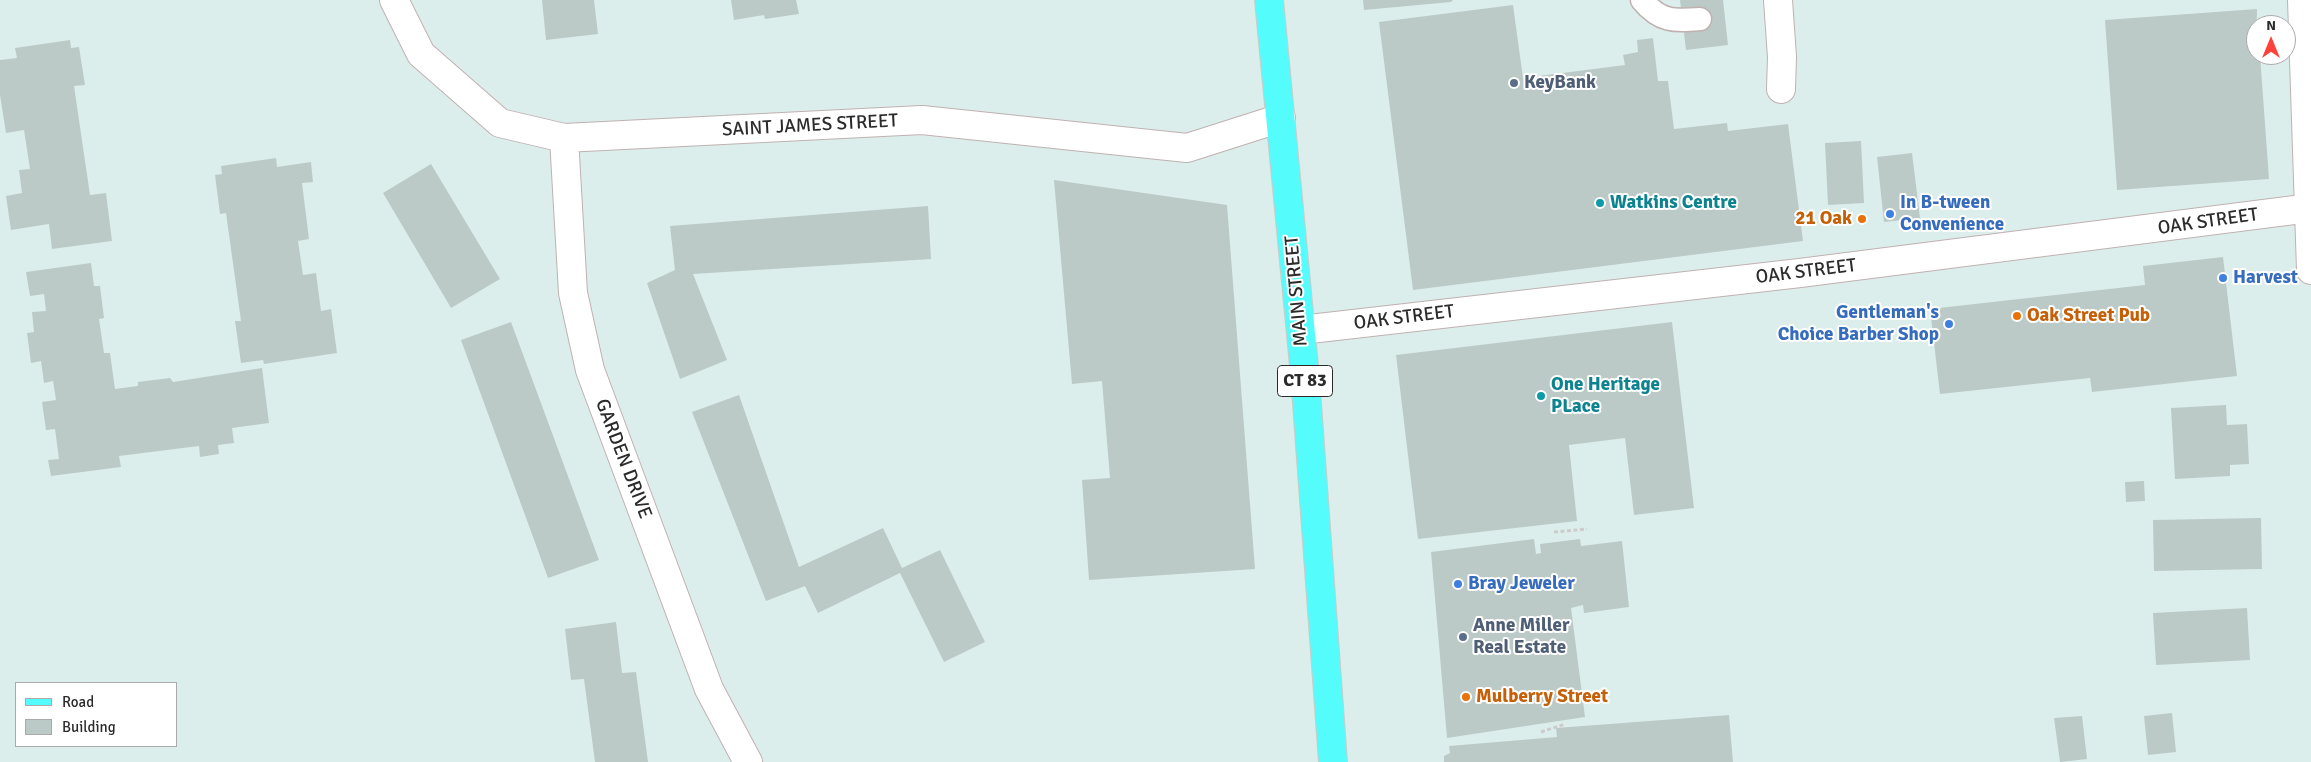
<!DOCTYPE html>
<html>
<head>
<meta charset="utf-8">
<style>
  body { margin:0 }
  #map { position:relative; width:2311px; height:762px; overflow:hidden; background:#dceeeb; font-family:Signika,sans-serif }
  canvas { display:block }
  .legend { position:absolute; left:15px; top:682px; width:162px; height:65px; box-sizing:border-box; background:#fff; border:1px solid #aaa; margin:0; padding:6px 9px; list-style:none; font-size:15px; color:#2b2b2b }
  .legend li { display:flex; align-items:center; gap:10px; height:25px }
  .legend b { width:25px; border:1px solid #aaa }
  .north { position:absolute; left:2246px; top:15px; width:50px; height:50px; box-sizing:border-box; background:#fff; border:1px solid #aaa; border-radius:50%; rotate:0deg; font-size:14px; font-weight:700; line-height:20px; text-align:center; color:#2b2b2b }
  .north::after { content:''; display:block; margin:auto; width:18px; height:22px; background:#ff4139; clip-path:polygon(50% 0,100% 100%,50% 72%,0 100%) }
</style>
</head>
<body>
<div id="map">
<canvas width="2311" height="762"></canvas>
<ul class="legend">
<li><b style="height:6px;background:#54fcfb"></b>Road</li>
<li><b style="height:14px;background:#bccac7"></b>Building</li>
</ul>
<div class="north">N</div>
</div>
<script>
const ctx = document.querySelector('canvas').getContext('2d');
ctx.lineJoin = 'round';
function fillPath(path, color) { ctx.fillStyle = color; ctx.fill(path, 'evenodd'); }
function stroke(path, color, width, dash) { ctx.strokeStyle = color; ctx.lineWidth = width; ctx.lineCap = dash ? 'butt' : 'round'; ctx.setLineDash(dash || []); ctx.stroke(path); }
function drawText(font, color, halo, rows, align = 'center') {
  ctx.font = font + ' Signika,sans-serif'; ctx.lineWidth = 4; ctx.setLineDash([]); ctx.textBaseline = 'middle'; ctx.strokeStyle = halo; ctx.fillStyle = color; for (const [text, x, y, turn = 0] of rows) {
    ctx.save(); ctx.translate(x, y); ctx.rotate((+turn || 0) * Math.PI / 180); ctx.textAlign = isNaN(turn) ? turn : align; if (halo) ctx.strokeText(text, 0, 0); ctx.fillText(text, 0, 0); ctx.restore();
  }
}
const building = new Path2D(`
  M542,0h52l4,34 -52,6z
  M731,0h65l3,14 -34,5 -1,-4 -30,5z
  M1363,0h90l-2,2 -87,8z
  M1680,0h43l5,45 -42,5z
  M1513,5l10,73 102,-13 -2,-10 15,-3 -1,-12 16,-2 5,43h10l6,48 53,-6 1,8 60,-7 15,117 -390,49 -34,-268z
  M2257,9l-1,46h4l9,124 -152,11 -12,-170z
  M70,40l1,8 8,-1 6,38 -11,1 16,109 16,-2 6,48 -60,8 -3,-25 -38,6 -5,-34 16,-3 -3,-23 11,-1 -6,-39 -18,3 -6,-38v-35l17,-2 -2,-10z
  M1861,141l3,62 -36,2 -3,-62z
  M1912,153l8,65 -36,4 -7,-65z
  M276,158l1,9 34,-5 2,20 -11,1 7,56 -11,2 5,34 13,-2 5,38 10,-2 6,44 -73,11 -1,-4 -22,3 -6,-42h6l-15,-108 -6,1 -5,-39 7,-1 -1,-8z
  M431,164l69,115 -49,29 -68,-115z
  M1054,180l173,25 28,364 -166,11 -7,-100 28,-2 -8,-97 -30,3z
  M928,206l3,53 -238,15 34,86 -47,19 -33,-96 28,-13 -5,-44z
  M2223,257l14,119 -145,16 -2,-14 -150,16 -10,-85 215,-24 -2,-19z
  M91,263l3,23h6l4,32 -5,1 5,34h6l5,36 23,-3v-4l32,-4 3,4 89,-14 7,55 -37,5 2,15 -16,2 1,9 -19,3 -1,-11 -80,10 2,11 -70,9 -3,-16 11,-1 -4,-30 -9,1 -4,-28 14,-2 -3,-19 -9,2 -3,-22 -10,2 -4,-30 7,-1 -2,-20 14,-1 -2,-17 -14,2 -4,-24z
  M511,322l88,238 -51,18 -87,-238z
  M1672,322l22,186 -60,7 -9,-77 -56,7 8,76 -159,18 -22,-184z
  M739,395l60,172 84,-39 19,40 38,-18 45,92 -41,20 -44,-89 -82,40 -13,-27 -39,15 -74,-189z
  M2226,405l1,20 20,-1 2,40 -19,1v11l-55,3 -4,-71z
  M2144,481l1,20 -19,1 -1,-20z
  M2261,518l1,51 -108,2 -1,-51z
  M1534,539l2,15 5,-1 -1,-9 40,-5 1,7 41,-5 7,66 -45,6 -1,-8 -12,3 14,109 -138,21 -16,-186z
  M2247,608l3,52 -94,5 -3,-52z
  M616,622l6,51 14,-1 12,90h-53l-11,-83 -13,1 -6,-51z
  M2172,713l4,39 -28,3 -4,-39z
  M1729,715l4,47h-289v-6l6,-3 -1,-7 108,-9 -1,-9z
  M2082,716l5,43 -27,3 -6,-44z`);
const path = new Path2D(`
  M1554,532l33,-3
  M1541,732l24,-8`);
const lane = new Path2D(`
  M1642,0c18,22 32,21 58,19`);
const street = new Path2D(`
  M394,0l27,54 79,69 64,15 358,-18 265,28 94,-30
  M1778,0l4,57 -1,32
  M2302,0l9,270
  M564,138l9,155 17,77 119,319 39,73
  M1301,330l499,-57 511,-65`);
const primary = new Path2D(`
  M1269,0l36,376 28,386`);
const markers = [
  [1514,83,5,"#5c6f8a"],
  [1600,203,5,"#0f9aa8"],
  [1890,214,5,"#3f7fe0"],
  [1862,219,5,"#e8710a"],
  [2223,278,5,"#3f7fe0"],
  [2017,316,5,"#e8710a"],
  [1949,324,5,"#3f7fe0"],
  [1541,396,5,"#0f9aa8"],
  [1458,584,5,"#3f7fe0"],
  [1463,637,5,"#5c6f8a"],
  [1466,697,5,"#e8710a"]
];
const shields = [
  [1305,381,55]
];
const shieldNames = [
  ["CT 83",1305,381]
];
const serviceNames = [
  ["KeyBank",1524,83],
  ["Anne Miller",1473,626],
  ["Real Estate",1473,648]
];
const streetNames = [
  ["SAINT JAMES STREET",810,126,-3],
  ["OAK STREET",2208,222,-8],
  ["OAK STREET",1806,272,-7],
  ["MAIN STREET",1297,291,-95],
  ["OAK STREET",1404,318,-7],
  ["GARDEN DRIVE",623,459,69]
];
const cultureNames = [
  ["Watkins Centre",1610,203],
  ["One Heritage",1551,385],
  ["PLace",1551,407]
];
const shopNames = [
  ["In B-tween",1900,203],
  ["Convenience",1900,225],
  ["Harvest",2233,278],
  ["Gentleman's",1939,313,"right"],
  ["Choice Barber Shop",1939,335,"right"],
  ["Bray Jeweler",1468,584]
];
const foodNames = [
  ["21 Oak",1852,219,"right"],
  ["Oak Street Pub",2027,316],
  ["Mulberry Street",1476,697]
];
fillPath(building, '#bccac7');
stroke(lane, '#c0b1b1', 25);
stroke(street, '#c0b1b1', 30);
stroke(primary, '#ccc', 30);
stroke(path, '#ccc', 3, [4, 2.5]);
stroke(lane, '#fff', 22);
stroke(street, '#fff', 28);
stroke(primary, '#54fcfb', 28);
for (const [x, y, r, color] of markers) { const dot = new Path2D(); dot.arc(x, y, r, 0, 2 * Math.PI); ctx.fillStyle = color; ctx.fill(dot); stroke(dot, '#fff', 2); }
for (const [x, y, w] of shields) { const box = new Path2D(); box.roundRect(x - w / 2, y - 15.5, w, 31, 4); ctx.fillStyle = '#fff'; ctx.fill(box); stroke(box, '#2b2b2b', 1); }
drawText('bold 18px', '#2b2b2b', null, shieldNames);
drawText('bold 19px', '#4e5e75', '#fff', serviceNames, 'left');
drawText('19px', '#2b2b2b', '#fff', streetNames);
drawText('bold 19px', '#0d838f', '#fff', cultureNames, 'left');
drawText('bold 19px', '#366cbe', '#fff', shopNames, 'left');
drawText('bold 19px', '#c56008', '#fff', foodNames, 'left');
</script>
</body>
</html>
